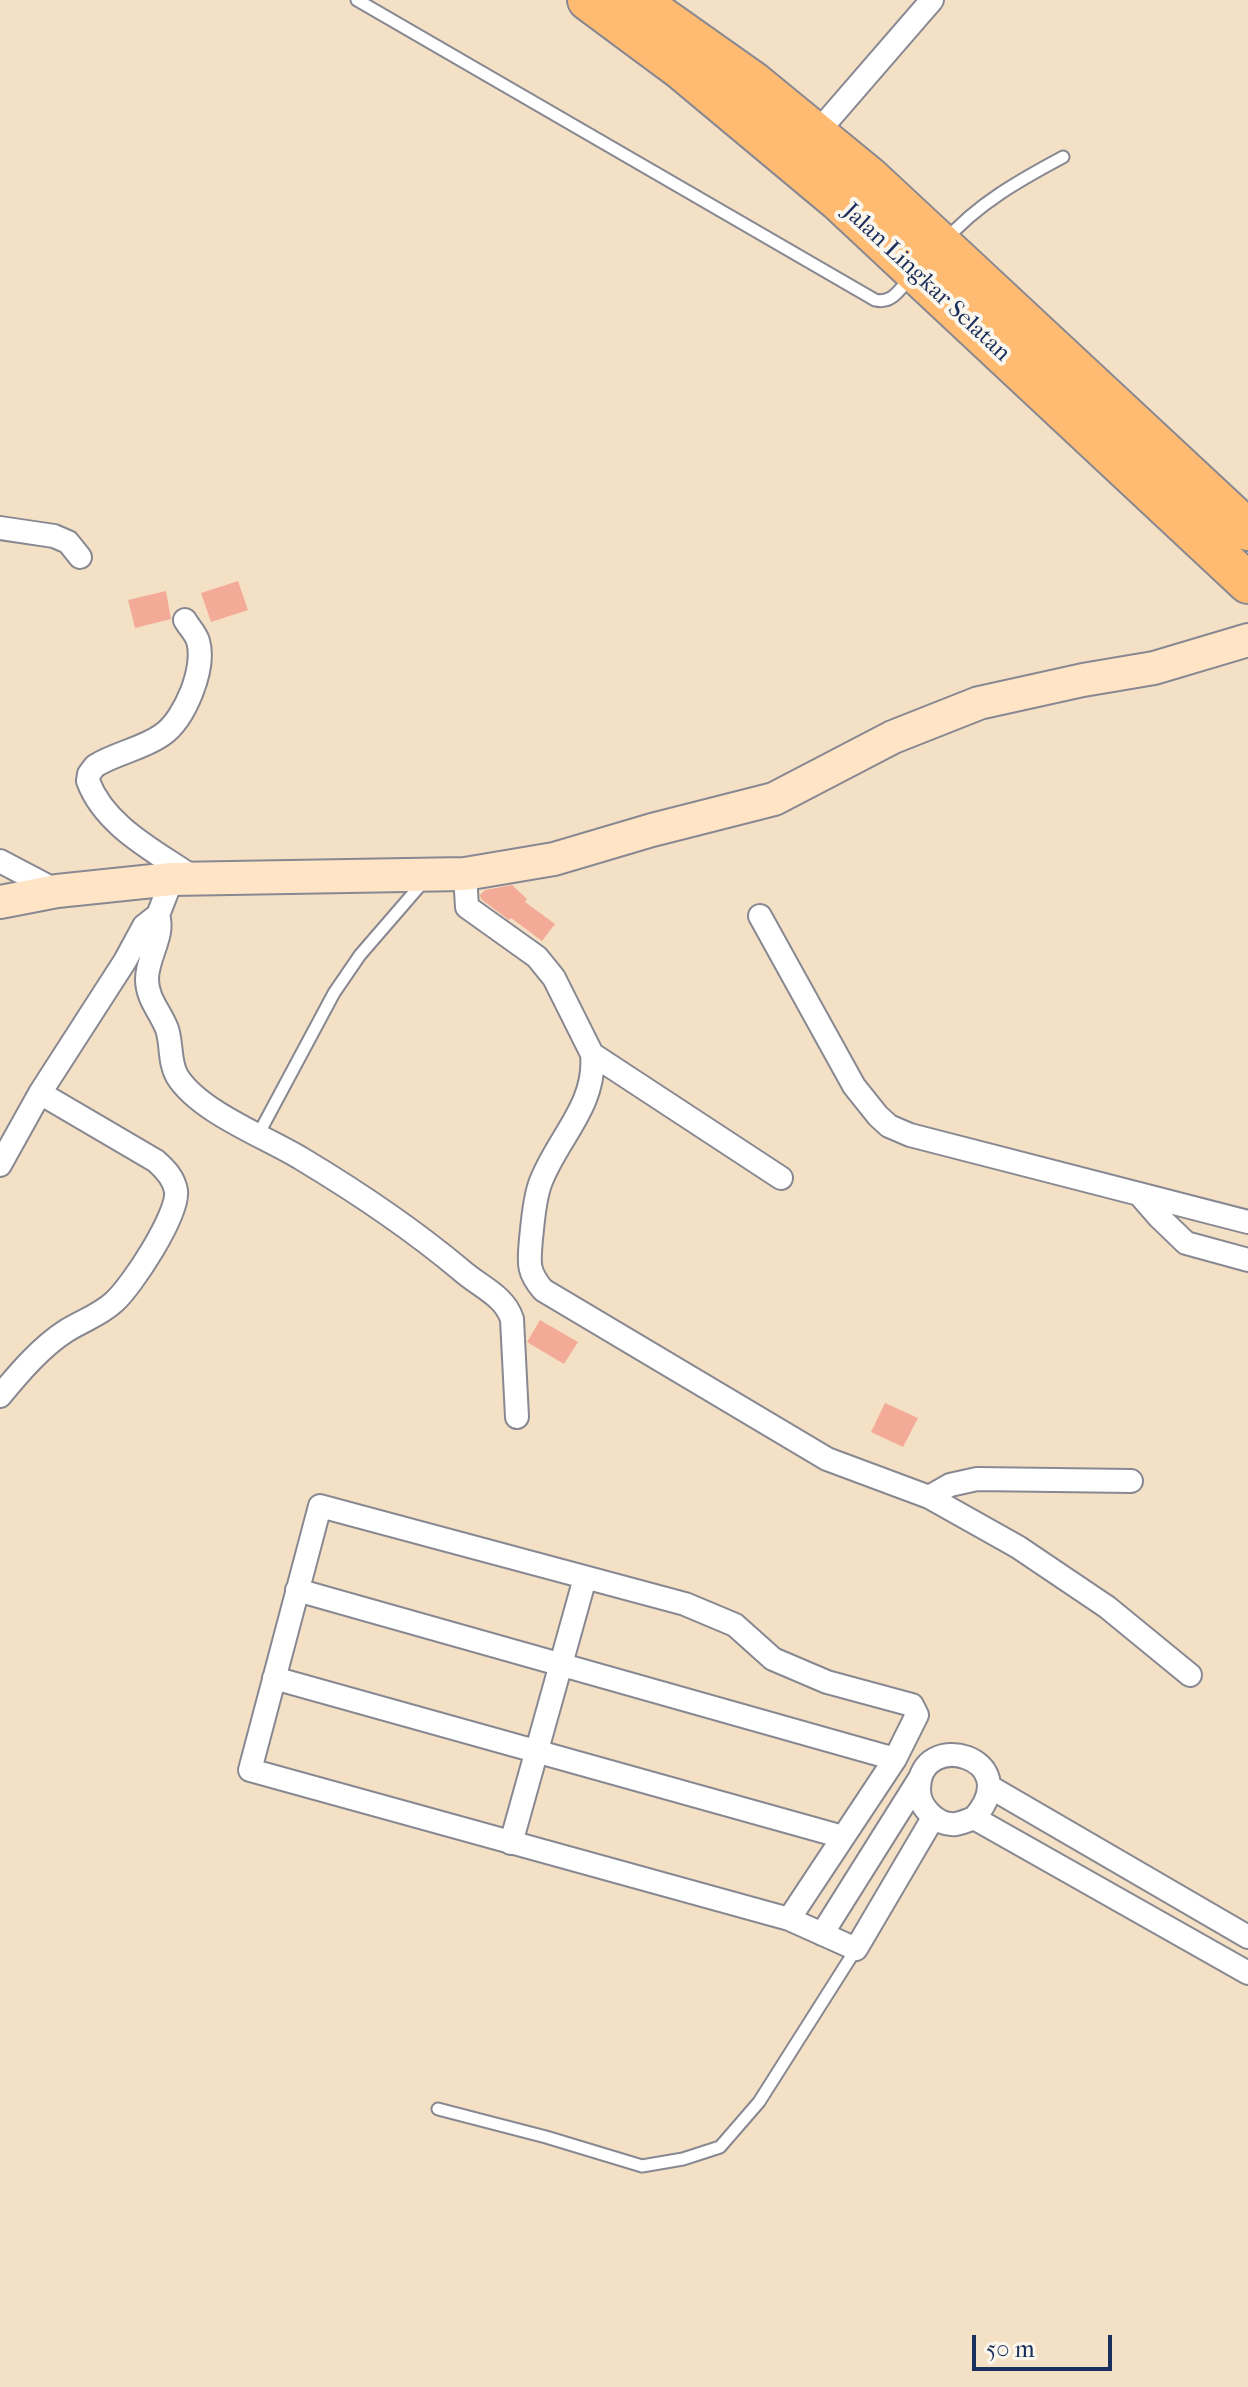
<!DOCTYPE html>
<html>
<head>
<meta charset="utf-8">
<style>
  body { margin:0 }
  #map { position:relative; width:1248px; height:2387px; overflow:hidden; background:#f4e0c5; font-family:"IM FELL French Canon",serif }
  canvas { display:block }
  .scale { position:absolute; left:972px; top:2335px; width:140px; height:36px; box-sizing:border-box; border:4px solid #1b2f5e; border-top:0; padding-left:10px; font-size:24px; line-height:28px; white-space:nowrap; color:#1b2f5e; -webkit-text-stroke:6px #fbf7ec; paint-order:stroke }
</style>
</head>
<body>
<div id="map">
<canvas width="1248" height="2387"></canvas>
<div class="scale">50 m</div>
</div>
<script>
const ctx = document.querySelector('canvas').getContext('2d');
ctx.lineJoin = 'round';
function fillPath(path, color) { ctx.fillStyle = color; ctx.fill(path, 'evenodd'); }
function stroke(path, color, width, dash) { ctx.strokeStyle = color; ctx.lineWidth = width; ctx.lineCap = dash ? 'butt' : 'round'; ctx.setLineDash(dash || []); ctx.stroke(path); }
function drawText(font, color, halo, rows, align = 'center') {
  ctx.font = font + ' "IM FELL French Canon",serif'; ctx.lineWidth = 8; ctx.setLineDash([]); ctx.textBaseline = 'middle'; ctx.strokeStyle = halo; ctx.fillStyle = color; for (const [text, x, y, turn = 0] of rows) {
    ctx.save(); ctx.translate(x, y); ctx.rotate((+turn || 0) * Math.PI / 180); ctx.textAlign = isNaN(turn) ? turn : align; if (halo) ctx.strokeText(text, 0, 0); ctx.fillText(text, 0, 0); ctx.restore();
  }
}
const building = new Path2D(`
  M238,581l10,29 -37,12 -10,-29z
  M166,591l5,28 -36,9 -7,-28z
  M512,885l15,14 -2,3 30,22 -13,17 -31,-23 -2,2 -28,-21 -1,-4 5,-5z
  M540,1320l38,22 -14,22 -37,-22z
  M885,1403l33,15 -15,29 -32,-15z`);
const lane = new Path2D(`
  M357,0l518,300c17,4 24,-10 35,-22
  M945,241c32,-37 75,-61 118,-84
  M258,1135l76,-142 26,-38 64,-74
  M438,2109l108,28 96,29 41,-7 37,-12 39,-45 97,-153`);
const street = new Path2D(`
  M816,134l116,-134
  M0,528l54,8 14,6 12,15
  M185,620c4,7 11,14 13,21 8,27 -13,78 -36,94 -20,14 -46,18 -67,31l-6,8 -1,7c17,46 69,71 106,97
  M0,861l57,30
  M465,874l2,33 70,50 17,21 38,76c5,52 -36,85 -52,130 -6,17 -7,37 -9,55 -2,24 -4,32 12,51l284,169 102,38 89,50 89,60 83,68
  M158,915c7,20 -11,42 -11,64 0,20 13,32 20,50 5,15 2,33 10,47 22,36 89,61 125,83 55,33 110,70 159,111 19,17 43,25 51,49l5,98
  M760,916l94,170 24,30 11,10 21,9 338,87
  M592,1054l189,124
  M0,1165l40,-72
  M1139,1194l20,23 27,26 62,17
  M0,1396c19,-23 41,-49 66,-65 16,-10 34,-16 48,-29 18,-16 65,-88 62,-111 -2,-13 -11,-22 -20,-30l-116,-68 85,-132 19,-35 14,-11 14,-36
  M929,1497l21,-12 27,-6 154,2
  M297,1590l598,169
  M274,1678l569,159
  M990,1787l258,150
  M974,1818c54,-61 -56,-91 -55,-28 0,18 19,36 37,34 6,-1 13,-4 18,-6l274,155
  M511,1843l74,-265
  M789,1919l106,-160 22,-44 -5,-10 -85,-23 -54,-23 -38,-34 -50,-21 -365,-98 -70,264 539,149 67,30 77,-131
  M822,1934l98,-156`);
const secondary = new Path2D(`
  M0,902l57,-11 115,-12 293,-5 89,-15 98,-29 122,-31 119,-62 86,-34 104,-23 71,-12 94,-28`);
const highway = new Path2D(`
  M588,0l93,69 157,131 410,383
  M637,0l116,82 117,96 378,352`);
const streetNames = [
  ["Jalan Lingkar Selatan",926,283,43]
];
fillPath(building, '#f3ab97');
stroke(lane, '#888892', 15);
stroke(street, '#888892', 26);
stroke(secondary, '#888892', 36);
stroke(highway, '#888892', 44);
stroke(lane, '#fff', 11);
stroke(street, '#fff', 22);
stroke(secondary, '#ffe4c6', 32);
stroke(highway, '#ffbb71', 40);
drawText('24px', '#1b2f5e', '#fbf7ec', streetNames);
</script>
</body>
</html>
